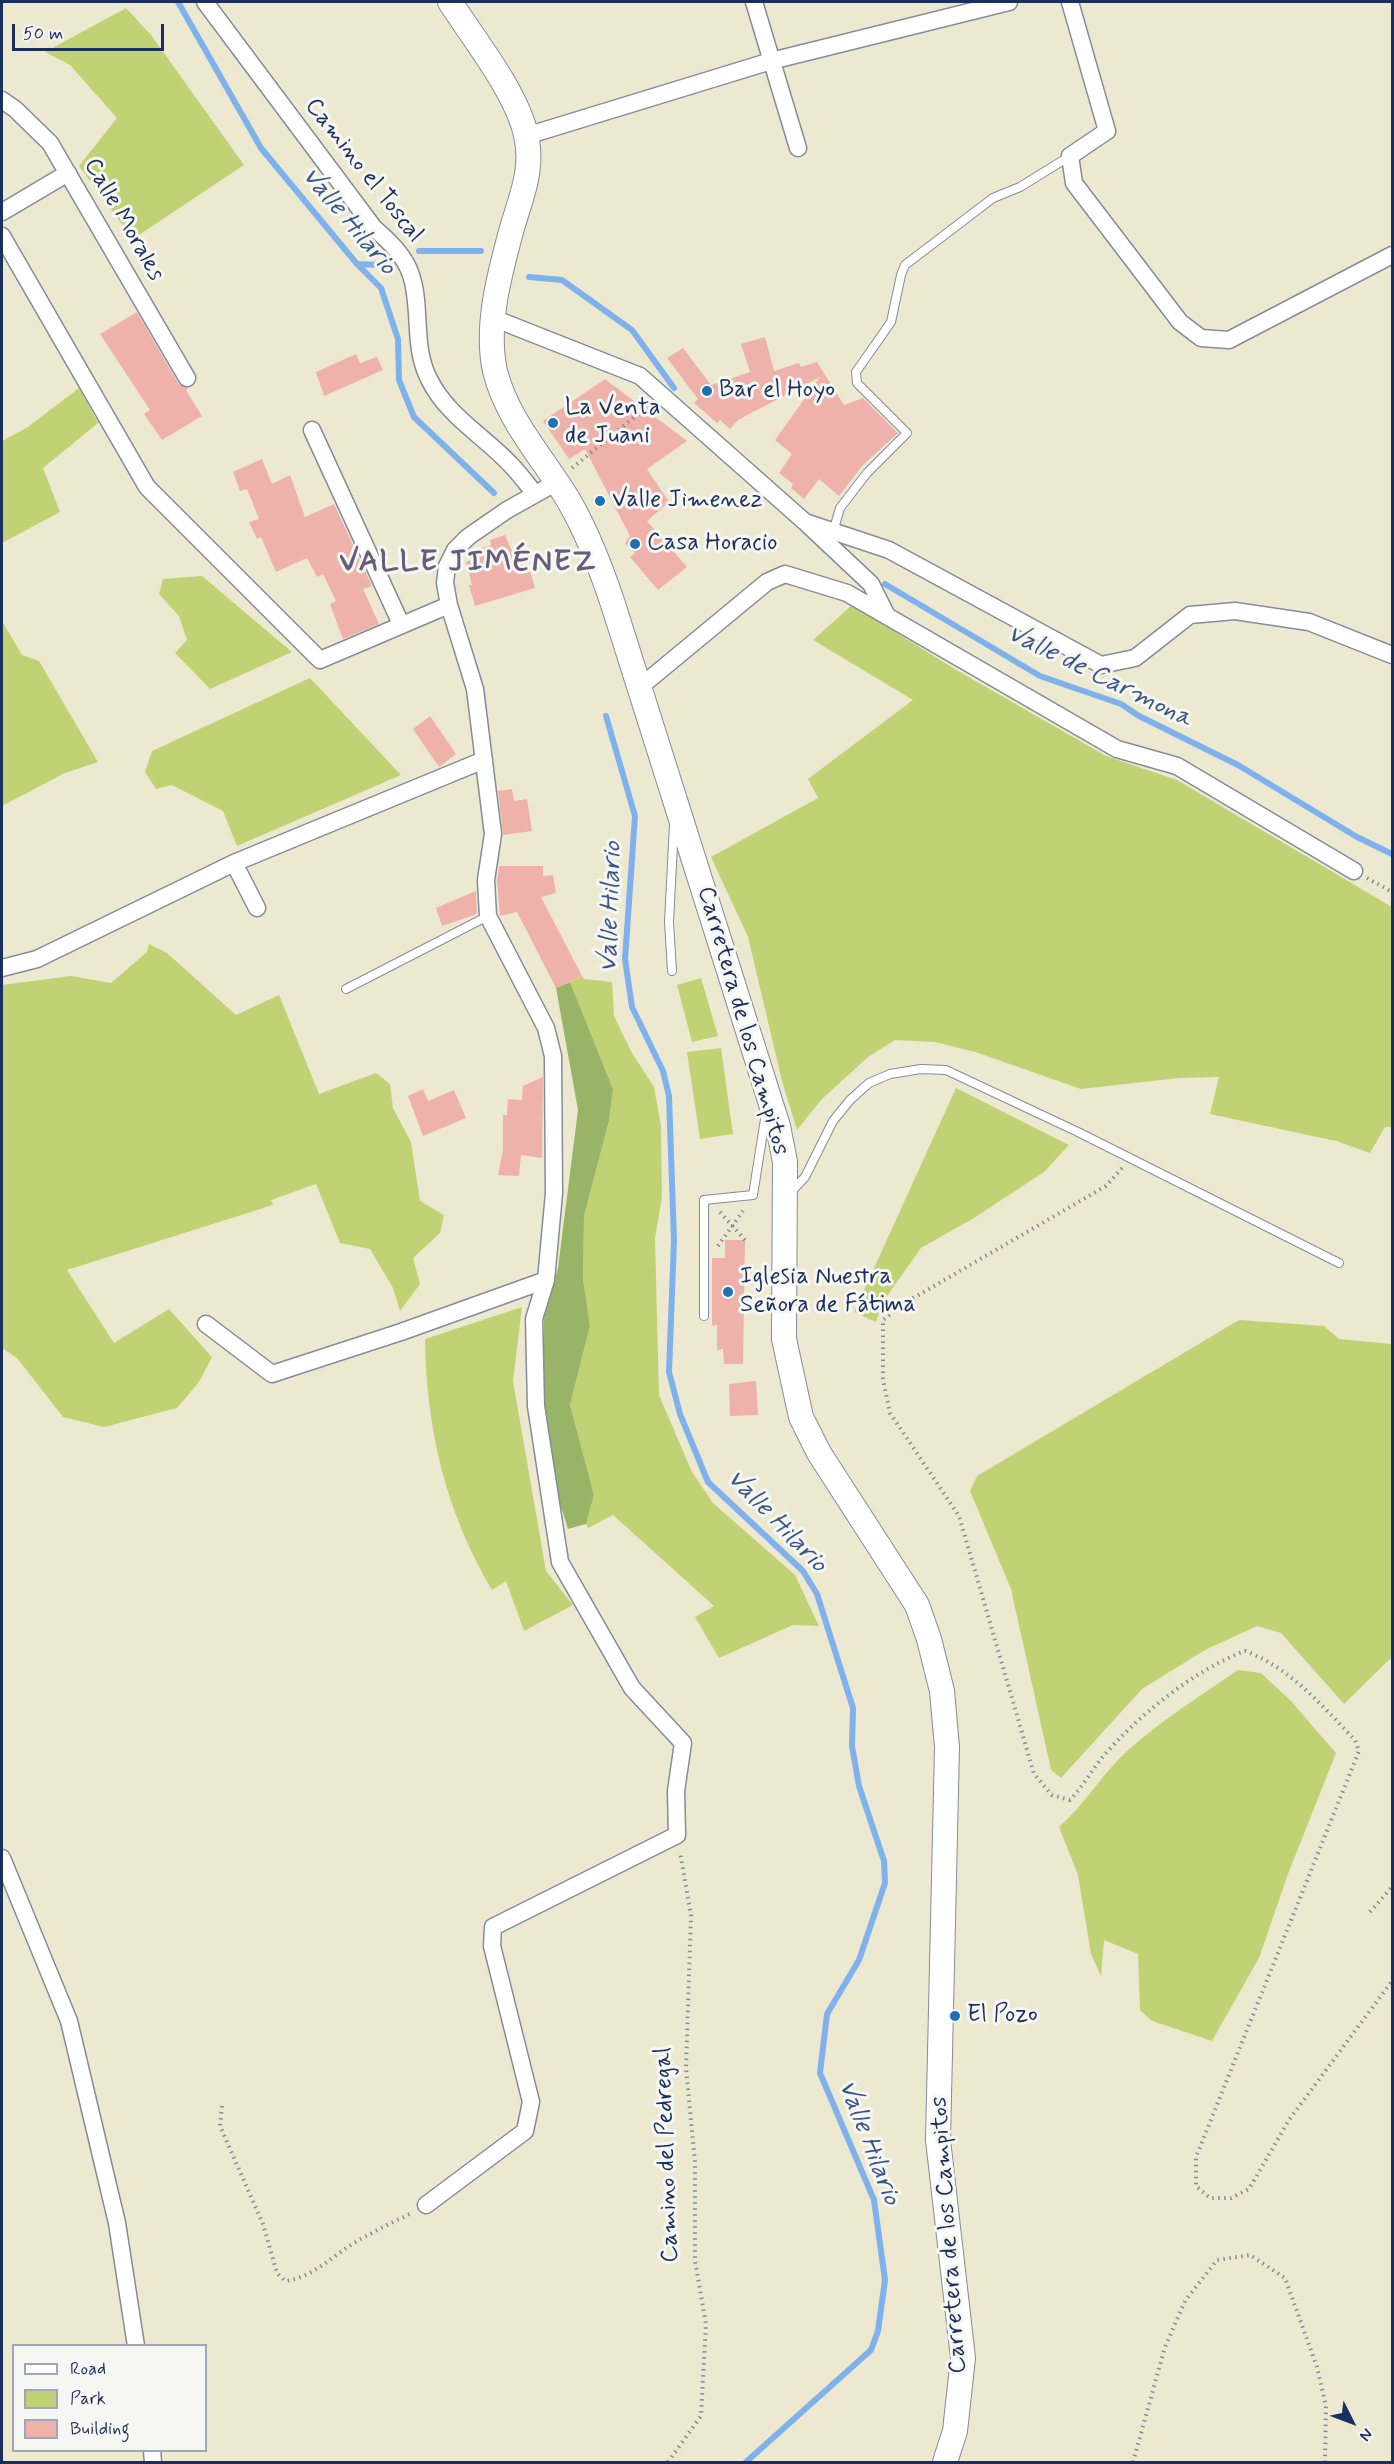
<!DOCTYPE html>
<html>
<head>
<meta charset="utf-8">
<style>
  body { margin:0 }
  #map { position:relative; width:1394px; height:2464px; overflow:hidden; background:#ede9d1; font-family:Mynerve,sans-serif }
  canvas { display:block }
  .frame { position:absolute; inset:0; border:3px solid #1b2f5e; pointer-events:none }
  .legend { position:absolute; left:12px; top:2344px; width:195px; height:108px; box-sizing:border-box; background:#f6f6f2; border:2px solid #9ea6b7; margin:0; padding:8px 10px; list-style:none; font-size:18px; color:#1b2f5e }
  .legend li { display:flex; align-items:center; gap:12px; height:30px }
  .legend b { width:30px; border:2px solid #9ea6b7 }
  .north { position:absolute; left:1322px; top:2392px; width:60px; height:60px; -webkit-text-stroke:4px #f6f6f2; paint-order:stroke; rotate:132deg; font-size:16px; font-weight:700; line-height:24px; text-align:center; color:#1b2f5e }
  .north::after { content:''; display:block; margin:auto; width:21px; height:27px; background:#1b2f5e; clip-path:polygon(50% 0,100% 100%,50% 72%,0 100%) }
  .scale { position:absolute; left:12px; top:24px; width:152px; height:27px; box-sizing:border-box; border:3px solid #1b2f5e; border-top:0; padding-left:8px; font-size:18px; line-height:21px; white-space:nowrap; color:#1b2f5e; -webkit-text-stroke:4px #f6f6f2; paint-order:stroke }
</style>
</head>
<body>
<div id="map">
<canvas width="1394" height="2464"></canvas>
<div class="frame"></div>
<ul class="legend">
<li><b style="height:8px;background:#fff"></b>Road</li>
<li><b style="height:16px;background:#c1d274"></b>Park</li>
<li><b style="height:16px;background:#eeb2ab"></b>Building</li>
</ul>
<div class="north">N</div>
<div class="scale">50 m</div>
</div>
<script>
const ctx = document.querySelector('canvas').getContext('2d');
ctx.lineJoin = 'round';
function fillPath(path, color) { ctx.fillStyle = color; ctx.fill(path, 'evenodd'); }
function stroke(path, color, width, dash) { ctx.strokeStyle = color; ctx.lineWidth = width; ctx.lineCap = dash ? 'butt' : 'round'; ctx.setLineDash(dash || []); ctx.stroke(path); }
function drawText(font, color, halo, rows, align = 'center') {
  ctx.font = font + ' Mynerve,sans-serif'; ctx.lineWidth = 6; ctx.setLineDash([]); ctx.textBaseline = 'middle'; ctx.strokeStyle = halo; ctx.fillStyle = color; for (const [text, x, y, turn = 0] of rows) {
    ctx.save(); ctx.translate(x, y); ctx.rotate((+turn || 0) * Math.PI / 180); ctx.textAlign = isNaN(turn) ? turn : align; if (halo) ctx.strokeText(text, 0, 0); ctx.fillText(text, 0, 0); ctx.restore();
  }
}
const green = new Path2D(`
  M126,8l25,27 93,130 -111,74 -54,-73 38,-48 -47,-53 -25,-13z
  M79,388l19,35 -55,45 17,44 -58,31v-102l26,-14z
  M202,576l90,76 -82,37 -35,-36 12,-13 -8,-24 -20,-22 4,-15z
  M852,605l101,63 153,88 71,24 215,127v220h-7l-15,26 -34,-12 -126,-27 9,-37 -40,1 -98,11 -106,-37 -40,-10 -40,-2 -27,17 -47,43 -24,30 -15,-49 -34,-144 -37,-80 107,-59 -10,-19 105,-79 -100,-60z
  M2,621l20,34 17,6 59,101 -33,11 -63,33z
  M310,678l91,97 -164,71 -14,-35 -51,-26 -16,4 -11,-17 7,-21z
  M149,944l18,9 69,62 43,-20 40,99 57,-21 14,11 3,24 18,34 9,59 24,14 -4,18 -27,25 7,26 -20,27 -7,-23 -23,-39 -30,-6 -24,-59 -45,16 2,5 -206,65 47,73 55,-34 43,48 -13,25 -22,26 -73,19 -41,-10 -46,-59 -15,-10v-363l69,-9 40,7 36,-31z
  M582,976l2,3 28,3 2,34 18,37 22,34 7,39 1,71 -7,41 4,157 33,77 21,31 82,72 24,51 -26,-1 -74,33 -24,-41 19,-11 -101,-91 -25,13 -2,-4 8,-29 -24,-90 20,-79 -7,-47 1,-63 25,-95 4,-32 -43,-107z
  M701,978l17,58 -26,6 -15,-57z
  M721,1048l12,86 -33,5 -13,-87z
  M956,1088l113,57 -25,27 -70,46 -53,30 -39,55 -6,19 -22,-10z
  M522,1307l-9,74 33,190 27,34 -49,26 -18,-50 -14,9c-46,-77 -66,-162 -67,-251z
  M1239,1320l85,6 15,13 53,5v313l-48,47 -63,-71 -24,-7 -52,24 -63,39 -81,89 -10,-8 -40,-181 -41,-98 7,-15z
  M1238,1670l23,3 29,27 46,53 -48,121 -29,84 -47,83 -60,-20 -12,-11 -2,-56 -34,-14 -3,36 -10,-22 -13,-79 -19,-48c26,-23 43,-53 67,-75 34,-31 74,-56 112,-82z`);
const forest = new Path2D(`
  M570,982l43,107 -4,32 -25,95 -1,63 7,47 -20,79 24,90 -8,29 -18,5 -9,-29 -16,-93 1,-89 14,-50 20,-158 -22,-122z`);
const stream = new Path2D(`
  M178,2l83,146 96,116 24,24 17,51 1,41 15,37 80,76
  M419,251h62
  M358,264l22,1
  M529,277l33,3 70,50 42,58
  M885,584l155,92 81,28 18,12 99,49 119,72 35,17
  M606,716l29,100 -10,143 7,48 31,64 6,25 5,144 -5,132 11,42 28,68 95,89 14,23 36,114 -1,38 7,40 25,75 1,22 -26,77 -32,54 -7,59 54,127 11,80 -7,51 -7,19 -125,112`);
const building = new Path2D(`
  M137,312l41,71 10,5 -2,2 16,26 -40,24 -18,-26 6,-4 -50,-76z
  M765,337l9,34 25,-8 2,4 16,-5 27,43 19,-7 35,35 -35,32 -24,31 -20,-17 -15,20 -13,-11 2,-4 -14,-11 13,-19 -17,-14 45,-63 -82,43 -8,9 -10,-9 -3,3 -23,-20 4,-4 -31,-41 16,-10 28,37 39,-13 -9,-28z
  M356,354l4,9 17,-6 6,13 -59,26 -8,-24z
  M605,379l82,62 -40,28 22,33 -22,19 40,46 -29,23 -28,-33 5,-4 -10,-10 5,-7 -45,-87 -16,10 -26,-38z
  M262,459l10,25 18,-9 15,42 29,-13 38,82 -9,3 16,35 -36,15 -13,-35 6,-3 -13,-27 -6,3 -10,-19 -31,14 -15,-35 -4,2 -8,-17 10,-3 -12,-30 -7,2 -7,-19z
  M505,535l13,30 5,-2 2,10 5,-2 5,17 -60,18 -6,-21h3l-6,-23 8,-3 -1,-5 7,-2 -1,-3 12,-4 -1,-5z
  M430,716l26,38 -17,13 -26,-38z
  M512,789l2,12 13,-2 5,32 -29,4 -5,-44z
  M499,866h44v10l10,-1 3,18 -15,4 41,79 -26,12 -39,-76 -17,4 -3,-35z
  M476,891l1,23 -35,12 -6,-18z
  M543,1077l-1,81 -21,-3 -2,21 -21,-1 5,-25v-35h4l1,-16 14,1 1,-14z
  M423,1089l5,12 26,-11 12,28 -43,18 -15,-40z
  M725,1240h20l-2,124h-19l-1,-15 -6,1v-25l-5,1v-68h13z
  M756,1381l2,34 -28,1 -1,-32z`);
const path = new Path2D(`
  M572,468l75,-61
  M1367,878l25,14
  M1122,1168l-16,18 -203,118 -20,16v60l7,33 69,103 75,258 18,21 18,5c13,-14 20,-27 31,-41 35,-42 93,-89 144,-108 46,17 77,55 110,89l4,11 -163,406v29l14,12h21l18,-9 40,-69 103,-139
  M720,1212l25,28
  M718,1246l25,-35
  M1370,1912l22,-25
  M222,2106l-2,20 43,98 14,49 8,8c27,-3 46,-24 69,-38 19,-11 38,-21 58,-30
  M668,2462l33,-46 5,-92 -11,-63v-99l-9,-94 5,-153 -11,-63
  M1133,2462l32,-115 20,-46 32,-41 33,-5 35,23 32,89 9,39 -1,56`);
const lane = new Path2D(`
  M833,532l7,-24 27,-35 40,-40 -50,-50 -1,-11 35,-50 10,-47 4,-10 88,-67 27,-11 50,-31
  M672,971l-3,-49 5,-97
  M346,989l142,-73
  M790,1193l15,-16 28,-56 17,-21 19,-17 21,-9 31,-5 25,1 132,62 261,131
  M704,1316v-116l49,-5 13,-82`);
const street = new Path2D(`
  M205,2l169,226c15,13 31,28 37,47 11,33 1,71 18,104 18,37 55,57 82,86 9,9 16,19 24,29
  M754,2l44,146
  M1070,2l37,129 -37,25 4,27 106,139 21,16 28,2 163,-85
  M2,100l13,9 35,34 137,235
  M526,136l245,-75 238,-59
  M2,212l66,-39
  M2,236l145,251 173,173 129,-55
  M493,318l147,58 165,146 66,62 16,32
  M312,430l89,194
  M805,522l84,28 212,115 34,-7 55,-43 45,-4 74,11 83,33
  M640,687l127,-105 18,-8 62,19 270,156 60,17 177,105
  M234,863l23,45
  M2,968l35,-9 197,-96 250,-103
  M206,1324l66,50 129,-42 145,-52
  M2,1858l67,163 48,202 19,123
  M426,2205l99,-74 6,-29 -39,-156 1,-19 184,-92 -1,-44 7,-48 -51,-55 -72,-126 -24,-156 -2,-87 12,-39 8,-87 -1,-137 -7,-28 -58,-112 -2,-36 7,-46 -18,-145 -26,-84 -4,-22 2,-17 8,-16 13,-13 39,-27 50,-28
  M152,2450l1,12`);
const secondary = new Path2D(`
  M450,2c24,37 67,91 76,133 8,34 -5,62 -14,93 -12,44 -27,98 -17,143 12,49 49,88 74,130 22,38 37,80 50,122l159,503 7,36 -1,177 17,78 18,36 98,152 12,34 13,52 5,56 -9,393 25,218 -8,73 -10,31`);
const markers = [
  [707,391,6,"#1f6fb2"],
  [553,423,6,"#1f6fb2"],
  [600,501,6,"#1f6fb2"],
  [635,544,6,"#1f6fb2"],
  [728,1292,6,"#1f6fb2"],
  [955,2016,6,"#1f6fb2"]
];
const streetNames = [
  ["Camino el Toscal",363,171,52],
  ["Calle Morales",123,220,60],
  ["Carretera de los Campitos",742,1021,74],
  ["Camino del Pedregal",668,2155,-92],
  ["Carretera de los Campitos",950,2235,-94]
];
const poiNames = [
  ["Bar el Hoyo",719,391],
  ["La Venta",565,409],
  ["de Juani",565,437],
  ["Valle Jimenez",612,501],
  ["Casa Horacio",647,544],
  ["Iglesia Nuestra",740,1278],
  ["Señora de Fátima",740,1306],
  ["El Pozo",967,2016]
];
const waterNames = [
  ["Valle Hilario",348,222,50],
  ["Valle de Carmona",1099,677,26],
  ["Valle Hilario",612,907,-88],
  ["Valle Hilario",776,1522,46],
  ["Valle Hilario",868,2143,69]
];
const districtNames = [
  ["VALLE JIMÉNEZ",468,564]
];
fillPath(green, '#c1d274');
fillPath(forest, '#98b466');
stroke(stream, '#7fb2ec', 6);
fillPath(building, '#eeb2ab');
stroke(lane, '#848c98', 10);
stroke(street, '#848c98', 19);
stroke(secondary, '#848c98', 26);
stroke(path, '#848c98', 4, [1.5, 4.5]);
stroke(lane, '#fff', 8);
stroke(street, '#fff', 16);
stroke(secondary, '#fff', 24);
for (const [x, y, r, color] of markers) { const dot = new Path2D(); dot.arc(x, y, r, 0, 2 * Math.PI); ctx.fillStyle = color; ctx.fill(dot); stroke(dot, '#f6f6f2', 2); }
drawText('24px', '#1b2f5e', '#f6f6f2', streetNames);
drawText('24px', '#1b2f5e', '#f6f6f2', poiNames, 'left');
drawText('italic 26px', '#395689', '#f6f6f2', waterNames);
ctx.letterSpacing = '1.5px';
drawText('bold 30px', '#655d79', '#f6f6f2', districtNames);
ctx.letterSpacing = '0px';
</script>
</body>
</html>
